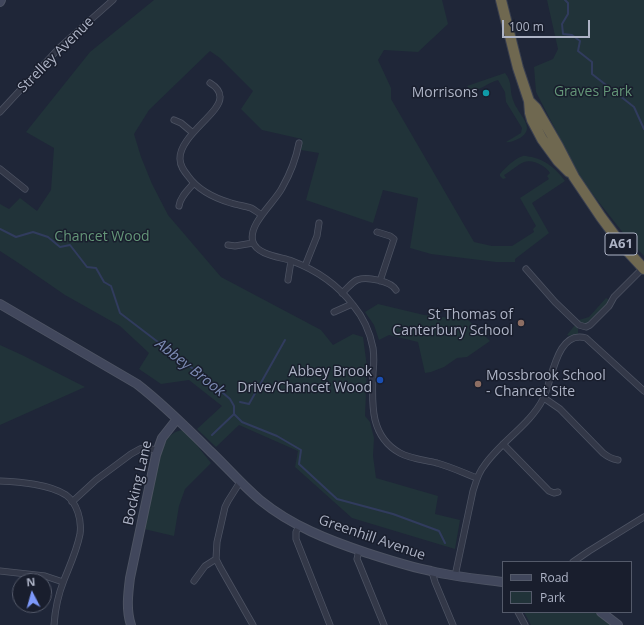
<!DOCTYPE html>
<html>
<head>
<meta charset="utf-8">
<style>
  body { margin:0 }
  #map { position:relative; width:644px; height:625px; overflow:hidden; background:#1f2638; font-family:"Open Sans",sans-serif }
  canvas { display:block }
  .legend { position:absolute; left:502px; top:561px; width:130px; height:52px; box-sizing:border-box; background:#191e2d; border:1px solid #545a6a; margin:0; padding:5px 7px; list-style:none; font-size:12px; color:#adb3c5 }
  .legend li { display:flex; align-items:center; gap:8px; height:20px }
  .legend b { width:20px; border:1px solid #545a6a }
  .north { position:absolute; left:12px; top:573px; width:40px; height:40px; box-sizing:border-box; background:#191e2d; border:1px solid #545a6a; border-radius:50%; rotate:354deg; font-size:11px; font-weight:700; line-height:16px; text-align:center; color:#adb3c5 }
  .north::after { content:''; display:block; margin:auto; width:14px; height:18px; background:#7d99fb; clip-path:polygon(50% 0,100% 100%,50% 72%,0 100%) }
  .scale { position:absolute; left:502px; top:20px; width:88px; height:18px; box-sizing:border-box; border:2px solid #adb3c5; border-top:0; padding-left:5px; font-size:12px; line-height:14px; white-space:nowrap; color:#adb3c5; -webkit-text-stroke:3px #191e2d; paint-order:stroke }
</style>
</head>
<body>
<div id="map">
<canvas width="644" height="625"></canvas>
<ul class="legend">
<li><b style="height:5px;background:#41475c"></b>Road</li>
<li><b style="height:11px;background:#213339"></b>Park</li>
</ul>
<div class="north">N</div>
<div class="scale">100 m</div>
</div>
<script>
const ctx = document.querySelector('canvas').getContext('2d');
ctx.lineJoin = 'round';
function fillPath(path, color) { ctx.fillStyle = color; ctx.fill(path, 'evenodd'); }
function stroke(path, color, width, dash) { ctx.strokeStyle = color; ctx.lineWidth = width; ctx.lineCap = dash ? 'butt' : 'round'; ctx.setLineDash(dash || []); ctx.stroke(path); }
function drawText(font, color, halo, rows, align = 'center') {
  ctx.font = font + ' "Open Sans",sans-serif'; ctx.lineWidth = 3; ctx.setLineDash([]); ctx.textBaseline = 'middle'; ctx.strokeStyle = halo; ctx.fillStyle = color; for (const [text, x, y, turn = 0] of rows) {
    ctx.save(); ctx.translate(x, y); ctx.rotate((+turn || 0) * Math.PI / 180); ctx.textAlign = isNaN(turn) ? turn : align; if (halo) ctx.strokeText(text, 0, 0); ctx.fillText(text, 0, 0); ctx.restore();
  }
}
const green = new Path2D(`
  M154,0h288l6,24 -30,28 -34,-2 -6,10 13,28v11l83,143 18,4h20l22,-14 -1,-3 3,-3 -16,-28 29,-19 -2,-3 3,-3c-4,-7 -17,-14 -26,-11 -7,3 -13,9 -20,13l2,3 -3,1 -3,-3v-2c6,-7 14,-15 23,-18 2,-1 6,1 9,1 14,3 25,13 33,24l-33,22 17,30 -34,26v3h-19l-65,-8 -21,-6 8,-50 -35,-8 -10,33 -67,-23 13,-47 -18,-3 1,-11 -40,-9 -21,-21 12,-18 -33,-33 -10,-7 -61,59 -15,24 7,23 11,27 16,31 53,62 100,53 12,15 20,-11 10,3 4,30 -2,49 5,6 4,16 -1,18 3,22 62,18 -3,18 25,6 -5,29 -103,-31 -57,-51 3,-16 -59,-26 -23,22 -19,-18 25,-23 -33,-26 -28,4 -22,-15 10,-16 -29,-27 -55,-31 -45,-31 -20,-13v-47l9,5 11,-11 17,13 14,-21 3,-42 -28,-16 64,-80z
  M547,0h97v256l-16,-17 -53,-67 -9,-22 -30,-58 -2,-25 19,-8 5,-10z
  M505,73c8,10 4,16 8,27 1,2 2,6 4,8 5,10 18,21 3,30 -5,2 -9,5 -14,4l15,-9 1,-5 -16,-26 -1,-10 -7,-12c-10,3 -18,10 -27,12l-4,-6z
  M606,298l3,2 -2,4 -21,20 -5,-1 -3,6v6l-8,1 -3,-1 12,-15 10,-3z
  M378,304l46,11 44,5 13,12 9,9 -23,16 -10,1 -13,9 -13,5 -6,1 -7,-31 -29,-7 -10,5 -5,-15 -9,-13z
  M0,345l22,10 63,32 -85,38z
  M183,430l5,4 23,29 -26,26 -6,17 -5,30 -30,-7 16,-77c5,-11 11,-21 23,-22z
  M524,612h70l15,9 2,4h-80z`);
const stream = new Path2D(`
  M565,0l3,3v11l-6,10 1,10 9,1 8,6 -2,10 14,11v12l42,33 10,22
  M0,229l16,8 17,-5 15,5 12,10 10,-2 17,22 9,1 8,14 7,4 9,27 89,68 21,18 4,7v8l8,8 35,14 24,14 -2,14 38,35 56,15 46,17 6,12
  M240,402l9,2 36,-64
  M212,435l22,-21`);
const street = new Path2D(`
  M210,83c5,3 10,7 10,14 1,16 -41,39 -40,62 0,7 4,12 8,17 10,14 26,22 43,27 6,2 14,3 20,5 4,2 7,5 11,7
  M0,112l60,-65 53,-47
  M174,120l7,3 12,10
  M299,143c-3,16 -9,31 -17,45 -7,14 -35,37 -29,54 4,13 28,15 39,19 24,9 45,23 61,44 10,12 17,27 20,43 1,8 1,16 0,24 -1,30 -4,64 27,81 11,6 25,7 37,10 14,4 27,10 40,15
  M0,169l25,20
  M179,206c1,-9 9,-16 15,-23
  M377,232l13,4 4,3 -14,42
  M228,245l7,1 18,-3
  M305,266l12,-30 2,-13
  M526,269l29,33 24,23 7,2 4,-2 19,-19 5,-9 29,-29
  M288,280l3,-19
  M342,293c5,-4 9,-10 15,-13 9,-4 34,1 39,10
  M334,312l18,-8
  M544,398l16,11 43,44c5,4 9,6 15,7
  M503,444l46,47 5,2 4,-1
  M0,481c20,1 49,3 66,14 11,8 16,25 14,39 -3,16 -10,31 -16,46 -6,15 -9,30 -10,45
  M72,502l24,-22 35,-26 9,-5 5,-1 12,2
  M299,526l-3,6v7l34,86
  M359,550l-2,9 3,7 24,59
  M216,559l4,8 33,58
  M573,562l16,-11 55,-34
  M0,571l45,5 18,6
  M432,572l3,10 18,43
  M455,576l18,-85c3,-9 5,-18 11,-25 16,-24 46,-41 59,-67 9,-17 13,-70 43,-61l58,53
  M194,581l11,-15 11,-7 1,-17 8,-35 3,-6 12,-19
  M518,612l7,13`);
const secondary = new Path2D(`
  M0,2l1,-2
  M0,304l137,80c26,20 50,44 73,67 17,16 32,34 50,49 32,26 68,40 107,53 22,7 43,14 64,18 24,6 48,8 72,11
  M601,612l17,13
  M131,625c-5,-15 -3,-31 -1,-47l26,-123 6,-17 15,-19`);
const highway = new Path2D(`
  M501,0l17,68 11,33 1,12 2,7 10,19 16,22 11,11
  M529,101l7,7 22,38 16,31 27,40 20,27 23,25`);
const markers = [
  [486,93,4,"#0f9aa8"],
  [521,323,4,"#8d6e63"],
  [380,380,4,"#1a4fb4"],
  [478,384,4,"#8d6e63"]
];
const shields = [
  [621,244,32]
];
const shieldNames = [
  ["A61",621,244]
];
const streetNames = [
  ["Strelley Avenue",56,55,-45],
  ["Bocking Lane",138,483,-77],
  ["Greenhill Avenue",372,538,19]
];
const parkNames = [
  ["Graves Park",593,92],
  ["Chancet Wood",102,237]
];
const poiNames = [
  ["Morrisons",478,93],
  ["St Thomas of",513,315],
  ["Canterbury School",513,331],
  ["Abbey Brook",372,372],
  ["Drive/Chancet Wood",372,388],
  ["Mossbrook School",486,376,"left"],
  ["- Chancet Site",486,392,"left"]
];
const waterNames = [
  ["Abbey Brook",190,368,38]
];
fillPath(green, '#213339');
stroke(stream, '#313c5e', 2);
stroke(street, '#4d5363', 7);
stroke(secondary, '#4d5363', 10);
stroke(highway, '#3b4050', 12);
stroke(street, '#333848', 5.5);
stroke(secondary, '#41475c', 8);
stroke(highway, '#6f6850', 10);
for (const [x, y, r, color] of markers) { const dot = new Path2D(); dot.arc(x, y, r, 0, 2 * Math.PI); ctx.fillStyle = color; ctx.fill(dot); stroke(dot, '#191e2d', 1.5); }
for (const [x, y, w] of shields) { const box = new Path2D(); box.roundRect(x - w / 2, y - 11, w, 22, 3); ctx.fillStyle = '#191e2d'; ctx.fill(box); stroke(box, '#adb3c5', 1); }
drawText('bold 13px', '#adb3c5', null, shieldNames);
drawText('14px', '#adb3c5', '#191e2d', streetNames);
drawText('14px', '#649678', '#191e2d', parkNames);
drawText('14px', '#adb3c5', '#191e2d', poiNames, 'right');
drawText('italic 15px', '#7c8bb3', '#191e2d', waterNames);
</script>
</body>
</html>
